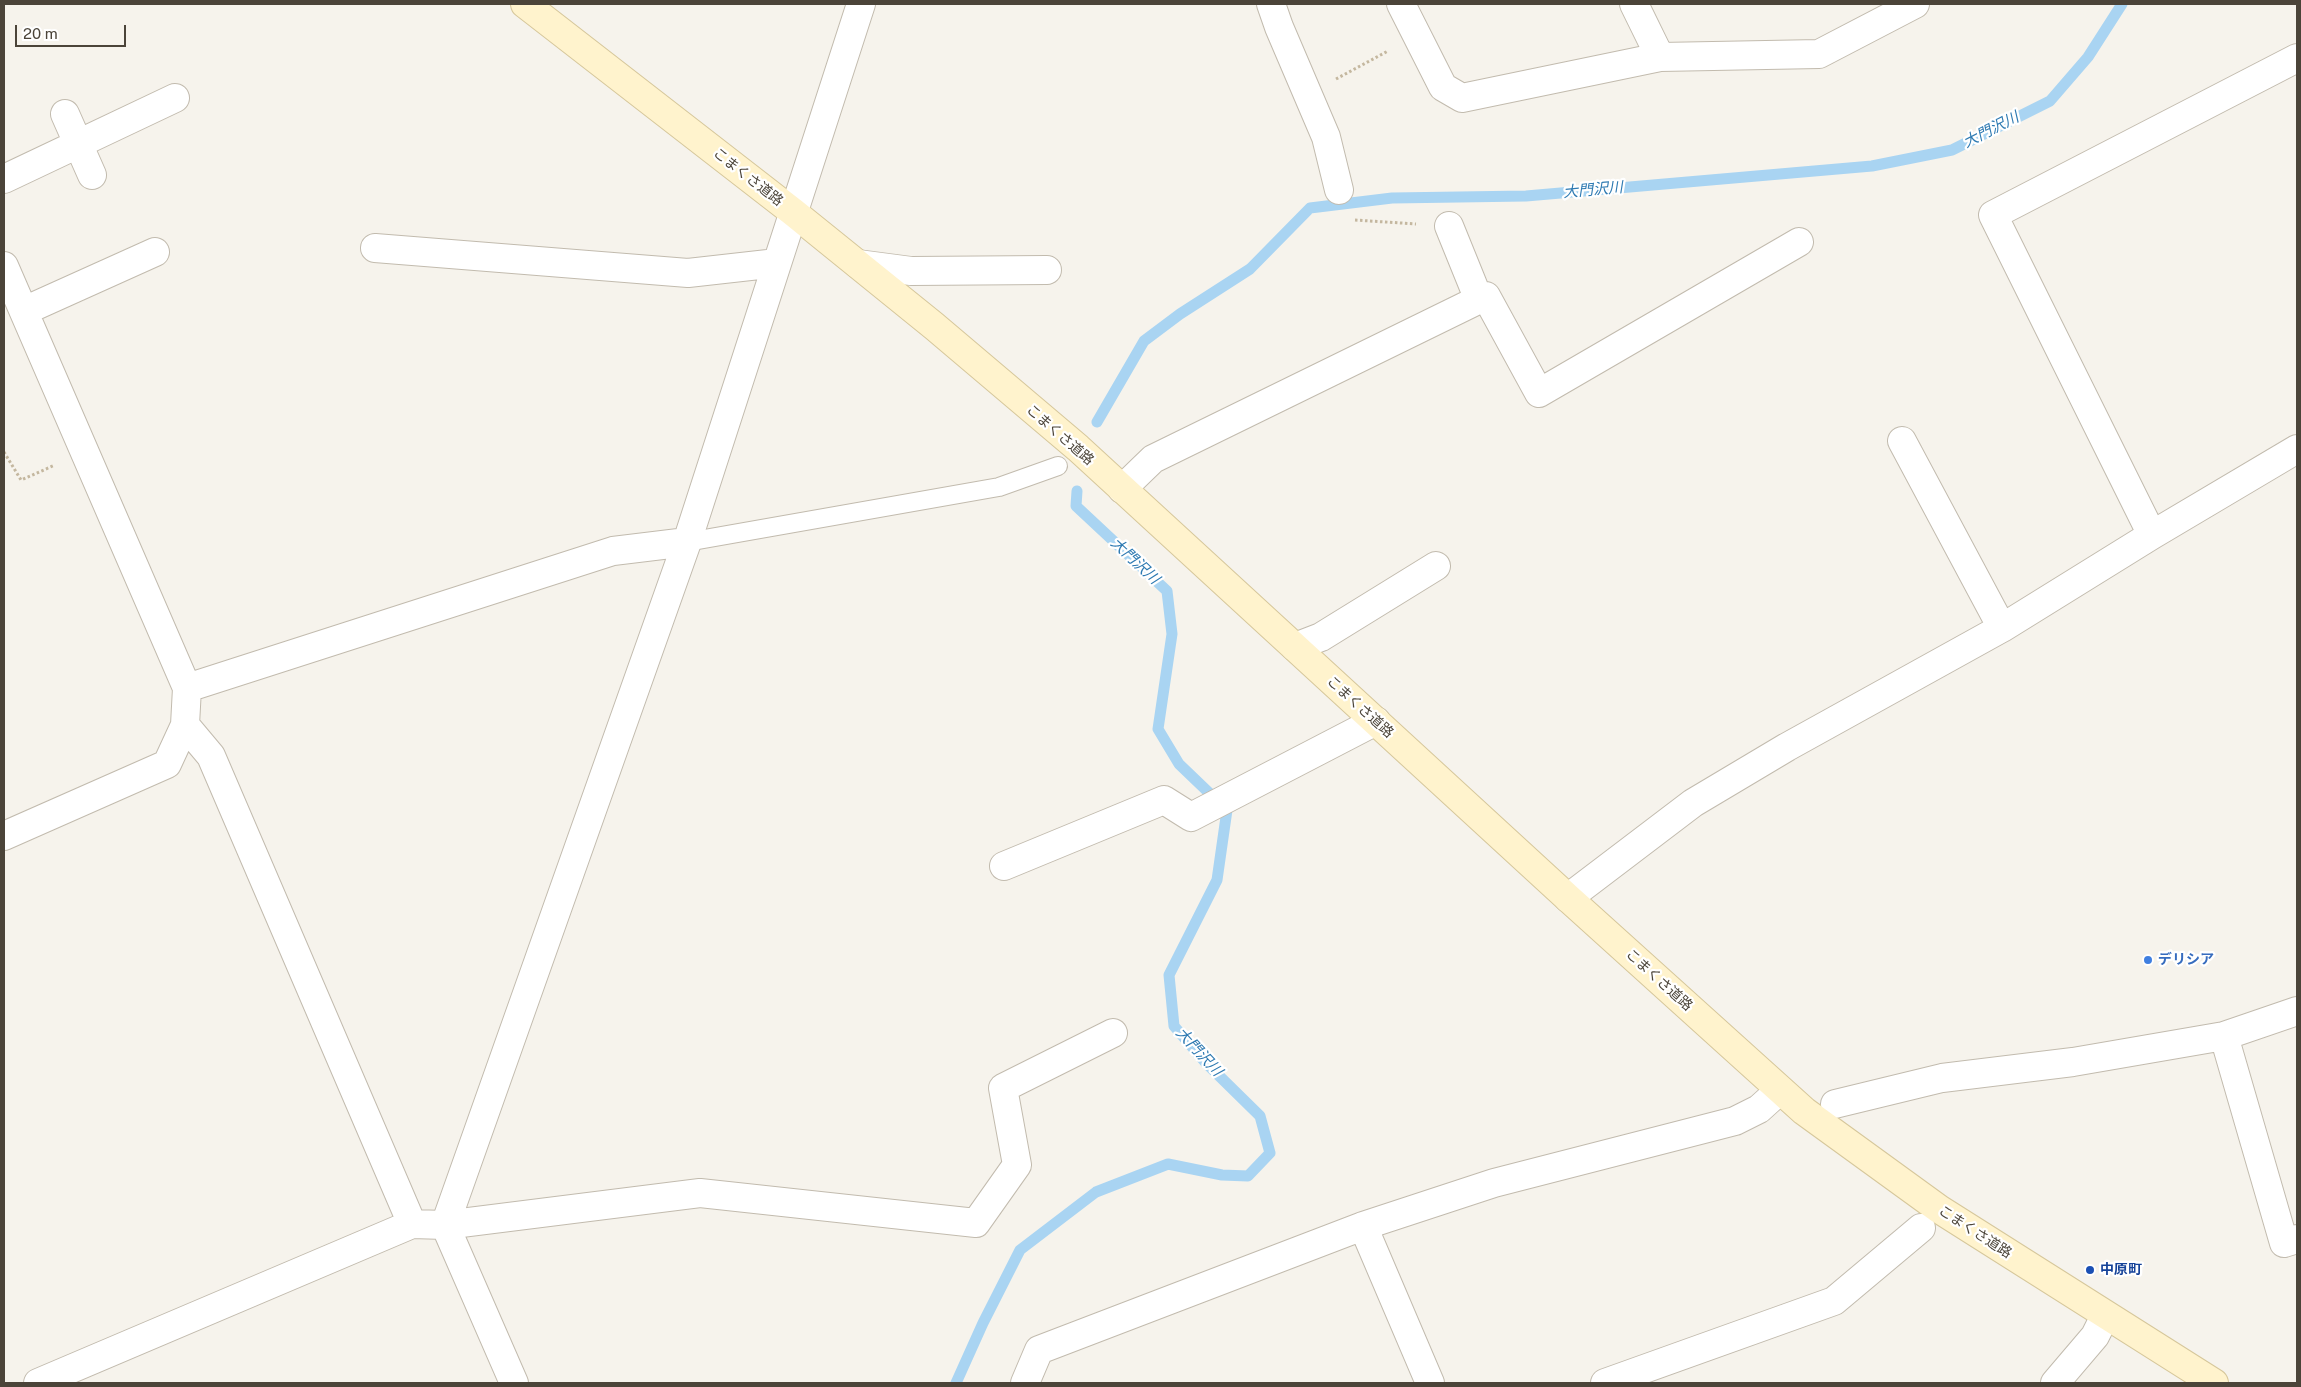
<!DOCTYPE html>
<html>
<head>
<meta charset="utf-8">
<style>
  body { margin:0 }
  #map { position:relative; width:2301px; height:1387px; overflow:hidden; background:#f6f3ec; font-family:"Public Sans",sans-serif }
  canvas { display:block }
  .frame { position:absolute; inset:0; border:5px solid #4b4439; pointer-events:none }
  .scale { position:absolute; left:15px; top:25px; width:111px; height:22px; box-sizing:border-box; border:2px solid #4b4439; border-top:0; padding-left:6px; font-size:15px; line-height:18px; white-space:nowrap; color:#4b4439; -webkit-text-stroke:4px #fff; paint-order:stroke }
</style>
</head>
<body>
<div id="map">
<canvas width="2301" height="1387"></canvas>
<div class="frame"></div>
<div class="scale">20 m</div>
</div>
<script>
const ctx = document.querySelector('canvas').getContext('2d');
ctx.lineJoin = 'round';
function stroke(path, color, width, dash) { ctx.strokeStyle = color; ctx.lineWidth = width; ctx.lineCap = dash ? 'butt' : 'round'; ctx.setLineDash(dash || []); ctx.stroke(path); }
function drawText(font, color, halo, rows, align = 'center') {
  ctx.font = font + ' "Public Sans","Noto Sans JP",sans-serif'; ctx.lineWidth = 4.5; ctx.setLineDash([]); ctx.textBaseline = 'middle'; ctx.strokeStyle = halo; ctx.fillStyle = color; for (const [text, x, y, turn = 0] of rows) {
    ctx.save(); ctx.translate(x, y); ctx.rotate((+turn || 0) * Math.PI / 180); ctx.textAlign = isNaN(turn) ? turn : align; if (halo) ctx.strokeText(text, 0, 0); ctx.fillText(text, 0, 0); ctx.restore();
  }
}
const stream = new Path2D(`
  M1097,422l47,-81 36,-27 70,-45 60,-61 82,-10 134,-2 346,-30 80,-16 98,-49 38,-44 34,-53
  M956,1383l27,-60 37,-73 76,-58 72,-28 54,11 26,1 22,-23 -10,-37 -55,-54 -31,-36 -5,-51 48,-95 10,-70 -48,-46 -21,-35 14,-95 -5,-43 -91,-85 1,-15`);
const path = new Path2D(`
  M1336,79l52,-28
  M1355,220l61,4
  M4,452l17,28 34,-15`);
const lane = new Path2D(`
  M687,542l312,-55 59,-21`);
const street = new Path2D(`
  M1271,4l8,23 47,110 13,53
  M1401,4l42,83 19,11 198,-41 159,-3 96,-50
  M1634,4l26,53
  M65,114l27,61
  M4,179l171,-81
  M1449,226l30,74
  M375,248l313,25 89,-10
  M858,264l53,7 136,-1
  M4,266l183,422 -2,37 -18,39 -163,72
  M24,311l131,-59
  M1902,441l100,187
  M1122,489l31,-30 333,-163 53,97 260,-151
  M2152,535l-159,-320 304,-157
  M1295,647l26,-10 115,-71
  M187,688l426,-137 74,-9
  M185,725l26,31 201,468
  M1004,866l160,-66 27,17 185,-96
  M1568,898l125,-95 94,-56 215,-119 150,-93 145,-86
  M2224,1036l60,207 13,-4
  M1835,1104l107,-26 131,-16 151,-26 73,-25
  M1363,1226l67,157
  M38,1383l374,-159 33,1 255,-32 276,30 41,-58 -14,-77 110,-55
  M514,1383l-69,-158 242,-683 174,-538
  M1025,1383l14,-33 324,-124 131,-43 241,-62 24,-12 21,-19
  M1605,1383l229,-82 87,-73
  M2055,1383l40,-47 10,-20`);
const secondary = new Path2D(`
  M525,4l268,208 141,114 144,122 490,450 236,213 135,98 275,174`);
const markers = [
  [2148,960,5,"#3f7fe0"],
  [2090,1270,5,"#1a4fb4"]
];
const streetNames = [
  ["こまくさ道路",748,177,38],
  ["こまくさ道路",1060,435,41],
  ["こまくさ道路",1360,707,42],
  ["こまくさ道路",1659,980,42],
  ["こまくさ道路",1975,1232,33]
];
const shopNames = [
  ["デリシア",2158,960]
];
const transitNames = [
  ["中原町",2100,1270]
];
const waterNames = [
  ["大門沢川",1991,130,-27],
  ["大門沢川",1593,190,-5],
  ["大門沢川",1135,561,43],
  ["大門沢川",1199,1052,47]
];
stroke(stream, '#a9d4f2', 11);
stroke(lane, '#c2bbae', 20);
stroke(street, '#c2bbae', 30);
stroke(secondary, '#d6c79b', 30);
stroke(path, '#c4b79f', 3, [2.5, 2.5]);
stroke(lane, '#fff', 18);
stroke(street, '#fff', 28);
stroke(secondary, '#fff3cd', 28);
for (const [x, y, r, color] of markers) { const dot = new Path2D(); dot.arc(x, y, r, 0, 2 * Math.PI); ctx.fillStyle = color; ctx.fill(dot); stroke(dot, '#fff', 2); }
drawText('14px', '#4b4439', '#fff', streetNames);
drawText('bold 14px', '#366cbe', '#fff', shopNames, 'left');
drawText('bold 14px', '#164399', '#fff', transitNames, 'left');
drawText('italic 15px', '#2e7ab2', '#fff', waterNames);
</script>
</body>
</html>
